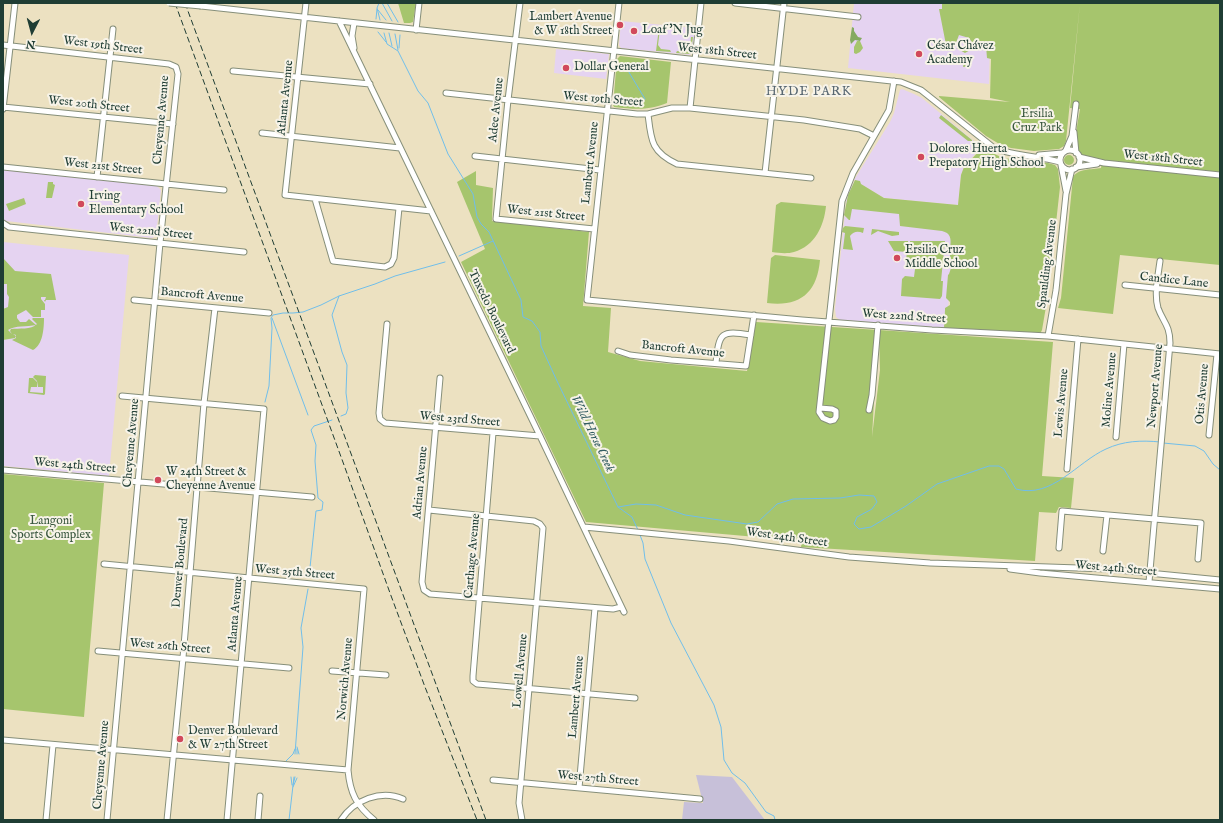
<!DOCTYPE html>
<html>
<head>
<meta charset="utf-8">
<style>
  body { margin:0 }
  #map { position:relative; width:1223px; height:823px; overflow:hidden; background:#ece1c1; font-family:"IM FELL English",serif }
  canvas { display:block }
  .frame { position:absolute; inset:0; border:4px solid #1f3d34; pointer-events:none }
  .north { position:absolute; left:12px; top:12px; width:40px; height:40px; -webkit-text-stroke:3px #f7f3e8; paint-order:stroke; rotate:186deg; font-size:11px; font-weight:700; line-height:16px; text-align:center; color:#1f3d34 }
  .north::after { content:''; display:block; margin:auto; width:14px; height:18px; background:#1f3d34; clip-path:polygon(50% 0,100% 100%,50% 72%,0 100%) }
</style>
</head>
<body>
<div id="map">
<canvas width="1223" height="823"></canvas>
<div class="frame"></div>
<div class="north">N</div>
</div>
<script>
const ctx = document.querySelector('canvas').getContext('2d');
ctx.lineJoin = 'round';
function fillPath(path, color) { ctx.fillStyle = color; ctx.fill(path, 'evenodd'); }
function stroke(path, color, width, dash) { ctx.strokeStyle = color; ctx.lineWidth = width; ctx.lineCap = dash ? 'butt' : 'round'; ctx.setLineDash(dash || []); ctx.stroke(path); }
function drawText(font, color, halo, rows, align = 'center') {
  ctx.font = font + ' "IM FELL English",serif'; ctx.lineWidth = 4; ctx.setLineDash([]); ctx.textBaseline = 'middle'; ctx.strokeStyle = halo; ctx.fillStyle = color; for (const [text, x, y, turn = 0] of rows) {
    ctx.save(); ctx.translate(x, y); ctx.rotate((+turn || 0) * Math.PI / 180); ctx.textAlign = isNaN(turn) ? turn : align; if (halo) ctx.strokeText(text, 0, 0); ctx.fillText(text, 0, 0); ctx.restore();
  }
}
const built = new Path2D(`
  M854,3h117l19,38 -1,43 -141,-16z
  M621,21l74,7 -3,25 -2,2 -69,-7 -2,-3z
  M556,49l53,5 -3,25 -52,-6z
  M902,89l12,5 8,4 59,49 -17,20 -3,8 -3,30 -74,-7 -30,-18 36,-58 4,-9 6,-23z
  M4,170l153,16 4,4 -5,46 -4,2 -146,-17 -3,-2v-48z
  M854,182l30,18 74,7 -12,121 -106,-8 -4,-3 -1,-8 12,-115z
  M3,242l126,13 -20,221 -106,-10z`);
const industrial = new Path2D(`
  M696,775l36,2 33,43h-83l2,-18 19,1z`);
const green = new Path2D(`
  M398,3h18l-3,19 -3,1h-6z
  M942,3h138l-14,138 -2,5 -5,3 -25,2 -23,-3 -10,-3 -15,-9 -47,-39v-1l71,6 -20,-4 1,-39 -4,-1 -1,-12 -13,-2 -4,-6 -10,-3 -5,13 -6,3 -1,-1 -8,-41h3z
  M1080,3h140v262l-100,-10 -7,59 -55,-6 3,-10 12,-121c6,-9 18,-7 28,-9l1,-8 -10,-1 -11,-3c-9,-13 -3,-33 -1,-47l-10,-1z
  M659,28l1,1 -2,16 3,4 9,1 1,2 -15,-1z
  M691,37h2l-2,16 -1,1 -14,-1 1,-2 8,1 5,-4z
  M857,41h3l3,7 -3,4 -4,2 -2,-1v-6z
  M967,45l6,1 -1,3 -7,4 -9,-5 10,1z
  M620,56l51,6 -4,41c-20,8 -32,6 -53,4l-1,-2 4,-46z
  M965,58h7l-1,8 -8,1z
  M941,115l31,25v1h-4l-29,-23z
  M982,148l21,10 45,5 7,2 3,4 2,18 -12,108 -6,35 -2,4 -96,-6 1,-18v-2l5,-3v-3l-4,-4 2,-23 1,-1 4,-12c-9,-9 6,-27 -11,-31l-42,-5 -1,-12 -47,-5 -2,11h-1l-5,-5 4,-20 7,-15 5,1 1,3 23,14 74,7 3,-30 3,-8z
  M1064 160a5 5 0 1 1 10 0a5 5 0 1 1-10 0Z
  M476,171v14l17,3 -1,33 97,11 -6,74 28,2 -3,44 32,9 107,10 9,-49 122,8 -6,107 8,-67 -1,-40 174,12 -11,134 32,2 -3,30 -12,-1 -3,6 -17,-1 -4,49 -234,-14 1,-6 -216,-19 -125,-260 24,-13 -28,-67z
  M48,182h5v2l2,1 -3,13h-6z
  M24,198l2,6 -17,7 -3,-7z
  M781,202l45,4c-2,20 -11,40 -32,46 -7,2 -15,1 -22,0l4,-47z
  M845,226l19,2 -1,5c-5,-2 -9,-2 -13,3l3,14 -10,-1 2,-16 -3,-1 1,-4z
  M872,229l27,3v3l-7,1 -14,-5 -7,4z
  M888,241h20v2h2v-2h35l-4,40h2l-1,15 -2,3 -39,-3 1,-17 3,-3 9,1 1,-8 -10,-1 2,-16 -13,-1z
  M775,255l45,5c-3,33 -20,47 -53,43l4,-45z
  M3,258l12,13 36,3 5,26h-10l-1,2 -1,-2h1l1,-3h-5v2l4,5v6h-4v7h-8l-7,-7 -9,5v3l3,4h6l3,-3 7,6c-9,2 -21,0 -28,5l4,4 -2,-3 1,-2c8,-1 20,1 26,-5l-5,-5 1,-1h11c0,10 -1,27 -11,32l-21,-10 4,-2v-3l-3,-1 3,2 -1,2 -12,2v-31l5,-2 1,-10 -2,-3v-10h-4z
  M35,375l11,1 -1,18 -1,1 -16,-2 1,-15h4l4,4v5h-6l-1,5 13,1v-6h-5l-1,-6 -4,-4z
  M3,474l101,9 -20,234 -81,-8z`);
const forest = new Path2D(`
  M852,27l2,1v3l4,6 4,1 -2,3 -5,-1 -4,4 -1,-4z`);
const stream = new Path2D(`
  M379,3l-2,5 3,12
  M382,3l10,18
  M387,3l11,19
  M378,10l8,10
  M376,19l1,-10
  M378,32l8,10
  M384,33l3,11 11,7 20,40 10,12 20,51 25,40 4,23 4,7 8,8 32,68 2,17 9,4 8,11 1,14 16,35 61,126 14,10 6,13
  M389,33l3,13
  M395,34l3,16
  M399,48l1,-13
  M627,69l18,30
  M459,256l34,-15
  M339,296l-7,19 10,37 5,13 -1,28 2,15 -2,6 -5,2
  M272,318l36,97
  M265,402l4,-16 3,-58 -1,-10 2,-3 10,-2h10l10,-1 18,-7 18,-9 36,-12 20,-8 50,-14
  M1163,443l32,3 9,5 9,13 7,6
  M618,507l18,-3 20,1 29,10 62,9 11,-2 19,-18 16,-5 47,-1 19,-3 15,1 3,6 -5,7 -15,8 -3,7 5,5 12,-2 35,-21 31,-22 52,-18h10l5,3 12,20c36,10 61,-27 90,-40 17,-8 35,-9 54,-7
  M640,535l3,8 2,16 26,64 43,82 7,22 3,33 8,13 13,10 21,29 8,4 1,4
  M309,577l7,-66 6,-1 1,-8 -5,-4 -3,-37 1,-16 -5,-15 3,-4 18,-6
  M297,747l2,7
  M297,749v5
  M295,754l8,-107 -2,-19 7,-39
  M286,761l7,-7 2,-5
  M291,777l1,8
  M293,785l2,-8
  M293,787l4,-9
  M289,820l5,-43`);
const minor = new Path2D(`
  M306,3l-21,192 146,16
  M520,3l-12,97 -12,119 98,10
  M619,3l-32,297 215,20 130,10 116,6 172,18
  M735,3l123,14
  M201,6l700,76 20,8 73,58c19,8 45,8 66,14
  M339,21l201,415 84,176
  M354,23l-2,13 2,12
  M416,30l3,-27
  M3,45l166,19 7,3 2,7 -18,169 -53,577
  M233,71l137,13
  M446,93l191,21h11l24,-6h18l114,12 56,9 14,7
  M3,107l170,17
  M690,108l11,-105
  M3,109l12,-106
  M648,114c3,26 3,38 29,50l134,14
  M1074,132l2,21
  M262,133l138,15
  M1066,150l6,-14 4,-32
  M1060 160a10 10 0 1 1 20 0a10 10 0 1 1-20 0Z
  M1039,155l23,-2
  M475,156l125,14
  M1079,157l25,6 116,12
  M1061,165l5,26
  M3,167l221,23
  M1076,167l21,-3
  M765,173l19,-170
  M97,177l16,-148
  M315,199l18,62 52,6 6,-3 3,-6 5,-50
  M3,223l6,4 235,25
  M1125,285l95,10
  M134,300l135,13
  M387,324l-8,89 1,6 5,4 155,13
  M1048,336l8,-46 10,-96 6,-25
  M618,351l12,4 41,5 75,6 8,-51
  M716,363c3,-31 5,-33 35,-28
  M440,378l-18,204 2,8 6,4 183,15 8,-2
  M122,396l142,13 -37,411
  M820,408l12,1 4,2v6l-2,3 -4,1 -7,-3 -4,-6 23,-211 11,-28 36,-63 5,-29
  M869,410l3,-15 6,-70
  M493,433l-20,243v5l4,3 24,2 134,12
  M1209,435l8,-81
  M1116,437l8,-93
  M1067,469l11,-130
  M3,470l309,27
  M429,510l105,11 6,3 3,4 -24,275 3,17
  M584,527l145,14 120,16 81,6 178,6 112,11
  M1059,548l3,-37 139,12 -3,36
  M1103,551l4,-36
  M104,564l260,25 -16,181c2,23 8,35 26,50
  M1010,569l30,4 180,16
  M1149,582l21,-239c0,-18 -7,-21 -12,-35 -4,-14 0,-32 2,-47
  M98,651l191,17
  M332,671l54,4
  M3,740l345,30
  M493,780l207,19
  M579,788l16,-180
  M46,820l7,-75
  M167,820l16,-162 21,-255 11,-95
  M258,820l2,-24
  M341,820c13,-20 40,-31 62,-21`);
const rail = new Path2D(`
  M175,3l169,462 46,128 35,94 52,133
  M185,3l301,817`);
const minorBridge = new Path2D(`
  M169,3l32,3`);
const markers = [
  [620,25,4,"#d1495b"],
  [634,31,4,"#d1495b"],
  [919,54,4,"#d1495b"],
  [566,68,4,"#d1495b"],
  [921,157,4,"#d1495b"],
  [81,204,4,"#d1495b"],
  [897,258,4,"#d1495b"],
  [158,480,4,"#d1495b"],
  [180,739,4,"#d1495b"]
];
const poiNames = [
  ["Lambert Avenue",612,18,"right"],
  ["& W 18th Street",612,32,"right"],
  ["Loaf 'N Jug",642,31],
  ["César Chávez",927,47],
  ["Academy",927,61],
  ["Dollar General",574,68],
  ["Dolores Huerta",929,150],
  ["Prepatory High School",929,164],
  ["Irving",89,197],
  ["Elementary School",89,211],
  ["Ersilia Cruz",905,251],
  ["Middle School",905,265],
  ["W 24th Street &",166,473],
  ["Cheyenne Avenue",166,487],
  ["Denver Boulevard",188,732],
  ["& W 27th Street",188,746]
];
const streetNames = [
  ["West 19th Street",103,46,7],
  ["West 18th Street",717,52,6],
  ["Atlanta Avenue",286,98,-84],
  ["West 19th Street",603,100,5],
  ["West 20th Street",89,105,6],
  ["Adee Avenue",497,110,-84],
  ["Cheyenne Avenue",162,120,-85],
  ["West 18th Street",1163,159,6],
  ["Lambert Avenue",591,163,-84],
  ["West 21st Street",103,167,6],
  ["West 21st Street",546,214,6],
  ["West 22nd Street",151,232,6],
  ["Spaulding Avenue",1048,264,-83],
  ["Candice Lane",1174,281,6],
  ["Bancroft Avenue",202,296,5],
  ["Tuxedo Boulevard",491,312,64],
  ["West 22nd Street",904,317,4],
  ["Bancroft Avenue",683,350,6],
  ["Newport Avenue",1156,386,-85],
  ["Moline Avenue",1110,390,-85],
  ["Otis Avenue",1203,394,-85],
  ["Lewis Avenue",1062,403,-85],
  ["West 23rd Street",460,420,5],
  ["Cheyenne Avenue",132,443,-85],
  ["West 24th Street",75,466,5],
  ["Adrian Avenue",421,483,-85],
  ["West 24th Street",787,538,8],
  ["Carthage Avenue",473,556,-85],
  ["Denver Boulevard",181,563,-85],
  ["West 24th Street",1116,569,5],
  ["West 25th Street",295,573,5],
  ["Atlanta Avenue",236,614,-85],
  ["West 26th Street",170,647,5],
  ["Lowell Avenue",521,671,-85],
  ["Norwich Avenue",346,679,-85],
  ["Lambert Avenue",577,697,-85],
  ["Cheyenne Avenue",102,765,-85],
  ["West 27th Street",598,779,5]
];
const parkNames = [
  ["Ersilia",1037,115],
  ["Cruz Park",1037,129],
  ["Langoni",51,522],
  ["Sports Complex",51,536]
];
const neighbourhoodNames = [
  ["HYDE PARK",809,92]
];
const waterNames = [
  ["Wild Horse Creek",592,434,64]
];
fillPath(built, '#e5d3f1');
fillPath(industrial, '#c7c0d9');
fillPath(green, '#a6c56d');
fillPath(forest, '#84aa60');
stroke(stream, '#70beea', 1);
stroke(minor, '#868f7a', 7);
stroke(minor, '#fff', 5);
stroke(rail, '#1f3d34', 1, [6, 3]);
stroke(minorBridge, '#868f7a', 7, []);
stroke(minorBridge, '#fff', 5);
for (const [x, y, r, color] of markers) { const dot = new Path2D(); dot.arc(x, y, r, 0, 2 * Math.PI); ctx.fillStyle = color; ctx.fill(dot); stroke(dot, '#f7f3e8', 1.5); }
drawText('12px', '#1f3d34', '#f7f3e8', poiNames, 'left');
drawText('12px', '#1f3d34', '#f7f3e8', streetNames);
drawText('12px', '#3a583f', '#f7f3e8', parkNames);
ctx.letterSpacing = '1px';
drawText('13px', '#586771', '#f7f3e8', neighbourhoodNames);
ctx.letterSpacing = '0px';
drawText('italic 13px', '#335d62', '#f7f3e8', waterNames);
</script>
</body>
</html>
